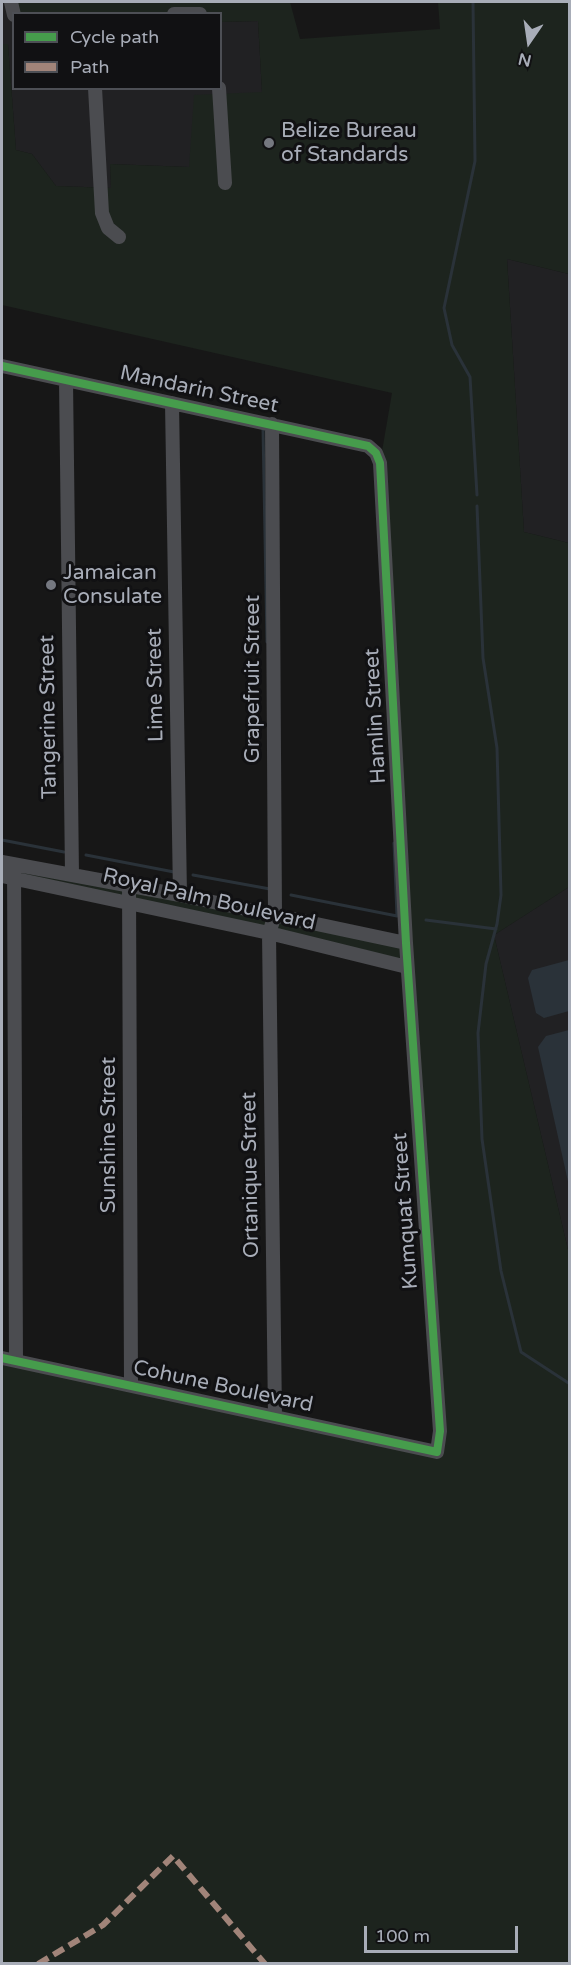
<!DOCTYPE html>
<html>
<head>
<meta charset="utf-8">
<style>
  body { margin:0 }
  #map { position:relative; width:571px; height:1965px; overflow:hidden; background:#171717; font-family:"Varela Round",sans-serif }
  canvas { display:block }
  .frame { position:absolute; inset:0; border:3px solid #a8adb8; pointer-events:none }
  .legend { position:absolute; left:12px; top:12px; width:210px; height:78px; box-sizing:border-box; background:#111113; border:2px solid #4d4f55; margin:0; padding:8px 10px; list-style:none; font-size:18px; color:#a8adb8 }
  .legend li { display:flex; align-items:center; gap:12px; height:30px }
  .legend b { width:30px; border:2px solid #4d4f55 }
  .north { position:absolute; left:499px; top:12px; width:60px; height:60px; -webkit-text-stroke:4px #111113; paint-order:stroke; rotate:193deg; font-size:16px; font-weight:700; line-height:24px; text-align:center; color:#a8adb8 }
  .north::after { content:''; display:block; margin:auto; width:21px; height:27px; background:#a8adb8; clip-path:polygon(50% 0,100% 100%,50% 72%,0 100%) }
  .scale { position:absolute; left:364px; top:1926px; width:154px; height:27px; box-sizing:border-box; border:3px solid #a8adb8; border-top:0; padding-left:8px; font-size:18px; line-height:21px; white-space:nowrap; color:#a8adb8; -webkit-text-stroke:4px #111113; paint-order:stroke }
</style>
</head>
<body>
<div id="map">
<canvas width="571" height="1965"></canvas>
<div class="frame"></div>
<ul class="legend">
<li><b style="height:8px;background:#469c4c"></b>Cycle path</li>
<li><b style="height:8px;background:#a18479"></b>Path</li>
</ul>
<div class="north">N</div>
<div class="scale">100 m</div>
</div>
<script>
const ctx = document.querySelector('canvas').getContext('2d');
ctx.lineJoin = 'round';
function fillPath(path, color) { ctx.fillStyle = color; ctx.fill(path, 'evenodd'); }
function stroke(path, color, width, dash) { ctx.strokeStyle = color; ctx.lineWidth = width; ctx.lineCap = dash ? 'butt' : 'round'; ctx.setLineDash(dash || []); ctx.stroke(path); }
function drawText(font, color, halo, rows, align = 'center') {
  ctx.font = font + ' "Varela Round",sans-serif'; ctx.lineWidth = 6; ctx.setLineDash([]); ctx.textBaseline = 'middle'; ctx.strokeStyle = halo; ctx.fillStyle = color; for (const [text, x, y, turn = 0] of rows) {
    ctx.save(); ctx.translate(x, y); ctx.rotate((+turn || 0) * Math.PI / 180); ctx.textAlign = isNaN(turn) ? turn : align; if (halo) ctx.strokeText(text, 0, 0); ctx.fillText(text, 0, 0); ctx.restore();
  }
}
const built = new Path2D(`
  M2,2h9l2,13 1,73h206l1,-66 37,-1 4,71 -73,75 -79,-3 1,24 -55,-2 -24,-32 -16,-4 -8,-105 -6,-1z
  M507,259l62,15v269l-45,-11z
  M569,887v367l-75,-319z`);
const green = new Path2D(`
  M11,2h279l10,37 140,-10 -2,-27h131v272l-62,-15 17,273 45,11v344l-75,48 75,319v709h-567v-604l434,93 -29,-485 -405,-91v-17l403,84 -25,-480 12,-70 -390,-88v-261h6l8,106 16,4 24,32 55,2 -1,-24 79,3 5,-72 68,-3 -4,-71 -37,1 -1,-8h-206z`);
const water = new Path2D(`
  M569,960v51l-25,7 -8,-5 -8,-35 4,-8z
  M569,1030h1l-1,156 -31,-139 8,-11z`);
const stream = new Path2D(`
  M473,2l2,159 -31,147 8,37 18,32 7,118
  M263,428l4,214
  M477,506l6,152 14,90 4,147 -4,29 -11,40 -8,69 4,106 19,132 20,81 49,32
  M2,840l62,12
  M86,855l88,17
  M193,875l77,14
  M291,895l106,21 -3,-73
  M426,920l70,9`);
const minor = new Path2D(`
  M11,2l3,13
  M174,14h26
  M95,88l7,125 6,15 11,9
  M219,88l6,95
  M2,366l366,80 8,7 4,10 26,480 34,488 -3,21 -435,-94
  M66,380l6,494
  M172,403l8,492
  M272,424l3,491 -6,18 6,484
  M2,862l178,33 226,48
  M14,864l2,497
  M2,876l267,57 138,34
  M129,885l2,500`);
const quiet = new Path2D(`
  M38,1964l65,-39 70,-69 92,108`);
const cycleway = new Path2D(`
  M2,366l366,80 8,7 4,10 26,480 34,488 -3,21 -435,-94`);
const markers = [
  [269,143,6,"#757880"],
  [51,585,6,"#757880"]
];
const poiNames = [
  ["Belize Bureau",281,131],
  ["of Standards",281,155],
  ["Jamaican",63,573],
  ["Consulate",63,597]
];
const streetNames = [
  ["Mandarin Street",199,390,12],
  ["Grapefruit Street",253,679,-90],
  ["Lime Street",156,685,-91],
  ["Hamlin Street",376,716,-93],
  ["Tangerine Street",49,717,-91],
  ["Royal Palm Boulevard",209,900,13],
  ["Sunshine Street",109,1135,-90],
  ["Ortanique Street",251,1175,-91],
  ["Kumquat Street",406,1211,-94],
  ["Cohune Boulevard",223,1387,12]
];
fillPath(built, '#212123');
fillPath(green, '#1d241e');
fillPath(water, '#2a3239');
stroke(stream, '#2a3239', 3);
stroke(minor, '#4b4c50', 14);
stroke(quiet, '#a18479', 6, [12, 6]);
stroke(cycleway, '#469c4c', 8);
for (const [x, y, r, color] of markers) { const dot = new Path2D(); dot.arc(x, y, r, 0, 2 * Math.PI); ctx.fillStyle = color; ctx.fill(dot); stroke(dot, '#111113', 2); }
drawText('21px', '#a8adb8', '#111113', poiNames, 'left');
drawText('21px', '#a8adb8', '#111113', streetNames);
</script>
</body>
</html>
